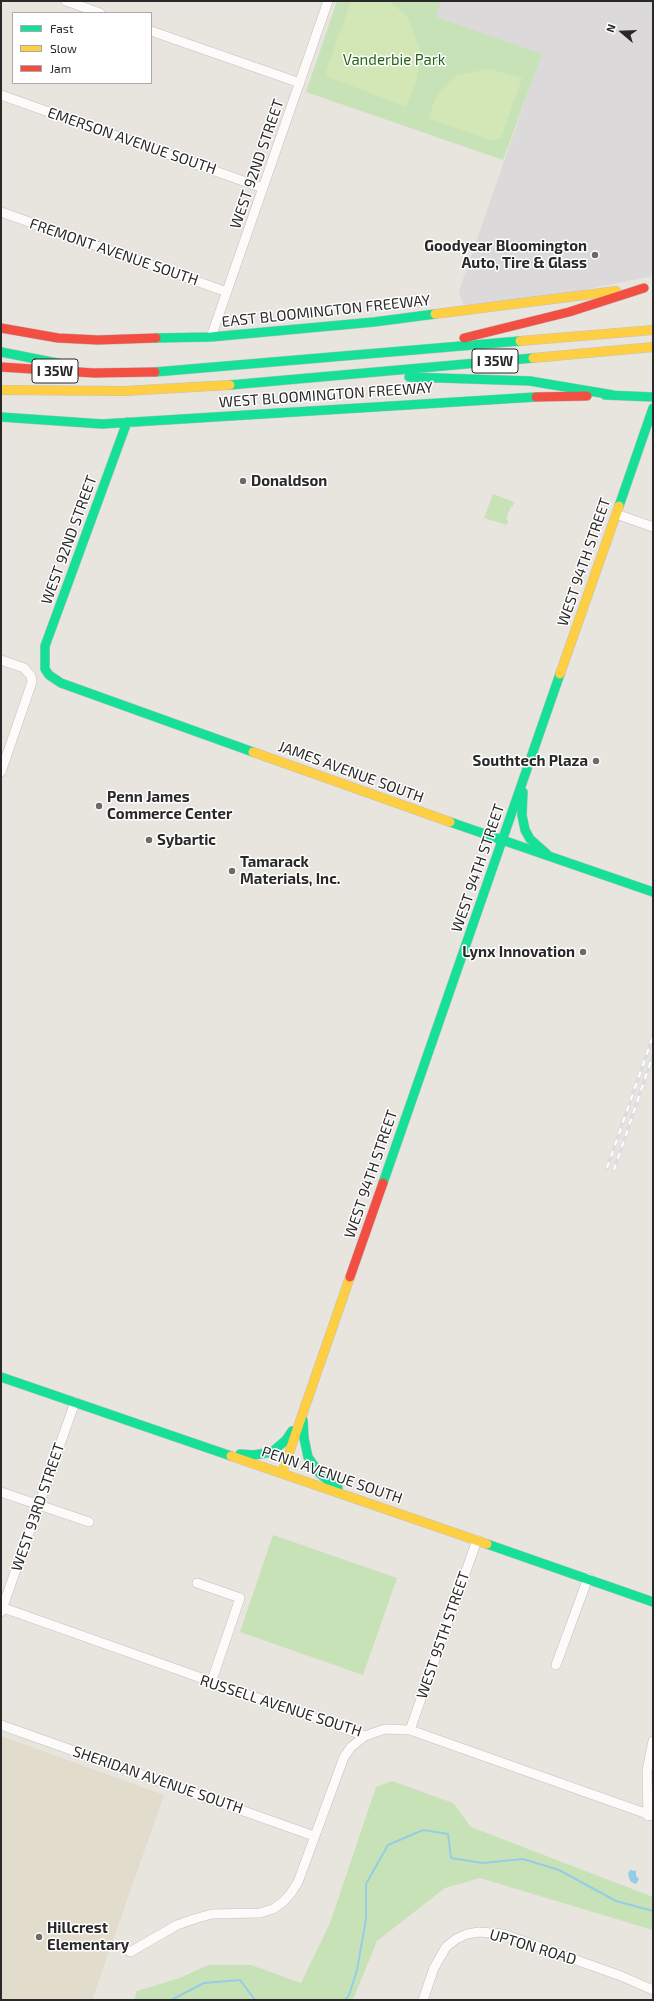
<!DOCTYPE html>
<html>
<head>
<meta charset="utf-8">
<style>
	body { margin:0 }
	#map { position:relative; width:654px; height:2001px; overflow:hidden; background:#e8e4de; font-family:"Exo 2",sans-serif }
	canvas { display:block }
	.frame { position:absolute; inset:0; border:2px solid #292929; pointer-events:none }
	.legend { position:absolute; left:12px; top:12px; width:140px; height:72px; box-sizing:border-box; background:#fff; border:1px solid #a9a9a9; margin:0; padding:5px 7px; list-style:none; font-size:12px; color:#292929 }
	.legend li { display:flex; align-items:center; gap:8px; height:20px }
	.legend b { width:20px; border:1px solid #a9a9a9 }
	.north { position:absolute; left:602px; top:12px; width:40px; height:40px; -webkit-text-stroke:3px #fff; paint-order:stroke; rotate:289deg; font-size:11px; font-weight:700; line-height:16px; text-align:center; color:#292929 }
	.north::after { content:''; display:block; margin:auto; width:14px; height:18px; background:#292929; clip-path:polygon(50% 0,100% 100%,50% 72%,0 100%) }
</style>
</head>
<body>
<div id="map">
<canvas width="654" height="2001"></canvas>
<div class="frame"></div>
<ul class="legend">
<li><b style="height:5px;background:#16e098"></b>Fast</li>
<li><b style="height:5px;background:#ffcf43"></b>Slow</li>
<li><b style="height:5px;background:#f24e42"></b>Jam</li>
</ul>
<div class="north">N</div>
</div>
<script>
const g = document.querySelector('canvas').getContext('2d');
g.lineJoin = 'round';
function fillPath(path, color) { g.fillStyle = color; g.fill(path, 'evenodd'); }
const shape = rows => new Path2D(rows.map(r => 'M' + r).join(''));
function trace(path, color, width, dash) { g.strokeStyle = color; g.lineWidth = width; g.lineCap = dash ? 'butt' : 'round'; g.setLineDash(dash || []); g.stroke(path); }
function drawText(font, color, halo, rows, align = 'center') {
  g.font = font + ' "Exo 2",sans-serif'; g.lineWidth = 3; g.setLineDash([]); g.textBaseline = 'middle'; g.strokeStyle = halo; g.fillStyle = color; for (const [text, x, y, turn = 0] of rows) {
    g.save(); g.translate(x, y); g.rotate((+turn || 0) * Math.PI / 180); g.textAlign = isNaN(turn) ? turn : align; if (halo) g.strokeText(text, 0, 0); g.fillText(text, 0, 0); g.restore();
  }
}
const industrial = shape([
	[441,1,653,1,653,276,553,296,464,307,459,291,541,55,435,17]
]);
const education = shape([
	[1,1736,164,1795,92,2000,1,2000]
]);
const green = shape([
	[337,1,441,1,436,17,542,54,503,160,306,92],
	[493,494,514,502,513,507,511,506,506,519,508,520,507,525,484,518],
	[273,1535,397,1578,363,1675,240,1632],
	[392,1781,453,1803,471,1827,653,1897,653,1930,480,1878,445,1888,377,1941,353,2000,134,2000,137,1991,180,1978,208,1965,251,1965,301,1983,330,1923,376,1787]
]);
const pitch = shape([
	[351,1,389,1,408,17,420,50,417,79,406,107,328,77,326,71],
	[489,69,522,78,501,138,492,141,428,118,437,95,457,75]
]);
const water = shape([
	[630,1870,636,1871,636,1876,639,1879,636,1884,631,1882,629,1878,628,1873]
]);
const stream = shape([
	[171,2000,204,1983,240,1980,255,2000],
	[345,2000,349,1995,357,1970,366,1919,366,1884,388,1845,423,1830,448,1834,451,1858,483,1863,523,1859,559,1870,616,1901,653,1911]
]);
const street = shape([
	[66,1,100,13],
	[151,31,300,83],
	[1,95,263,188],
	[1,212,227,292],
	[211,337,328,1],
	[616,514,653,527],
	[1,660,24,668,31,676,32,682,1,772],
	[1,1492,89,1522],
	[197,1583,240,1598,211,1683],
	[1,1607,365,1736,385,1729,410,1730,653,1816],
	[1,1612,75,1402],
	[556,1665,588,1578],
	[1,1725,314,1836],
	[410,1730,477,1540],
	[648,1816,647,1771,653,1741],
	[130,1952,177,1925,194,1919,212,1914,260,1913,273,1909,283,1902,291,1893,298,1882,344,1757,351,1747,365,1736],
	[423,2000,434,1968,446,1947,456,1939,467,1934,479,1932,503,1934,621,1976,653,1990]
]);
const fast = shape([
	[156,338,211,337,374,322,435,314],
	[1,352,62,364],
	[155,372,520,341],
	[409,377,530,381,613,395],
	[230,385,533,358],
	[605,395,653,397],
	[1,417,102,424,536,397],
	[127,422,45,646,45,669,49,675,61,683,253,752],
	[619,506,653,408],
	[523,792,522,815,525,830,530,839,547,854],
	[450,822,653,892],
	[383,1183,560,674],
	[1,1377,231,1456],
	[303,1420,304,1438,308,1457,320,1474,338,1488],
	[240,1454,254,1455,272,1452,286,1440,292,1431],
	[487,1544,653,1602]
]);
const slow = shape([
	[435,314,616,291],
	[520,341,653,330],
	[533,358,653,347],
	[1,390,124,391,230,385],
	[560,674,619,506],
	[253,752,450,822],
	[231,1456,487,1544],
	[282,1473,350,1277]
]);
const jam = shape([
	[1,328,58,338,98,340,156,338],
	[464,338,569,312,644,288],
	[1,367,94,373,155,372],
	[536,397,587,396],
	[350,1277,383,1183]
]);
const rail = shape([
	[607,1168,653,1036],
	[614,1170,653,1055]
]);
const markers = [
	[595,255,4,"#6c6a68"],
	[243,481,4,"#6c6a68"],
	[596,761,4,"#6c6a68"],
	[99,806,4,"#6c6a68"],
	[149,840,4,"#6c6a68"],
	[232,871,4,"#6c6a68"],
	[583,952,4,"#6c6a68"],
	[39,1937,4,"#6c6a68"]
];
const shields = [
	[495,361,46],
	[55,371,46]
];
const shieldNames = [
	["I 35W",495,361],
	["I 35W",55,371]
];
const parkNames = [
	["Vanderbie Park",394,60]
];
const streetNames = [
	["EMERSON AVENUE SOUTH",132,141,19],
	["WEST 92ND STREET",257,164,-71],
	["FREMONT AVENUE SOUTH",114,252,19],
	["EAST BLOOMINGTON FREEWAY",326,311,-6],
	["WEST BLOOMINGTON FREEWAY",326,395,-4],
	["WEST 92ND STREET",69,540,-70],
	["WEST 94TH STREET",584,562,-71],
	["JAMES AVENUE SOUTH",351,772,20],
	["WEST 94TH STREET",478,868,-71],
	["WEST 94TH STREET",371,1174,-71],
	["PENN AVENUE SOUTH",332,1475,19],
	["WEST 93RD STREET",38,1507,-71],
	["WEST 95TH STREET",443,1635,-71],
	["RUSSELL AVENUE SOUTH",281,1706,18],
	["SHERIDAN AVENUE SOUTH",158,1780,19],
	["UPTON ROAD",533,1947,17]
];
const poiNames = [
	["Goodyear Bloomington",587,246,"right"],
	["Auto, Tire & Glass",587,263,"right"],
	["Donaldson",251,481],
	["Southtech Plaza",588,761,"right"],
	["Penn James",107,797],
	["Commerce Center",107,814],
	["Sybartic",157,840],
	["Tamarack",240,862],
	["Materials, Inc.",240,879],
	["Lynx Innovation",575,952,"right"],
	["Hillcrest",47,1928],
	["Elementary",47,1945]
];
fillPath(industrial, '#dbd9da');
fillPath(education, '#e2dccd');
fillPath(green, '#c8e2b8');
fillPath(pitch, '#d2e6b6');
fillPath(water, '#95cde6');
trace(stream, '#95cde6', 2);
trace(street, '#c2c0c0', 10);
trace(fast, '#c2c0c0', 10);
trace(slow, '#c2c0c0', 10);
trace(jam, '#c2c0c0', 10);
trace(street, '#fcfbfa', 9);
trace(fast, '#16e098', 9);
trace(slow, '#ffcf43', 9);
trace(jam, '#f24e42', 9);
trace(rail, '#dddcde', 3.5);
trace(rail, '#fff', 2, [6]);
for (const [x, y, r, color] of markers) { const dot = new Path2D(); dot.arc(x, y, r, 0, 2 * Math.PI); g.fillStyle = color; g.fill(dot); trace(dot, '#fff', 1.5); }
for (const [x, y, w] of shields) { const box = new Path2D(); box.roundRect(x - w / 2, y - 12, w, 24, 3); g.fillStyle = '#fff'; g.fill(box); trace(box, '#292929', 1); }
drawText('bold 14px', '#292929', null, shieldNames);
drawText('15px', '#27631c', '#fff', parkNames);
drawText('15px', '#292929', '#fff', streetNames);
drawText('bold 15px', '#292929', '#fff', poiNames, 'left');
</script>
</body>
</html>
